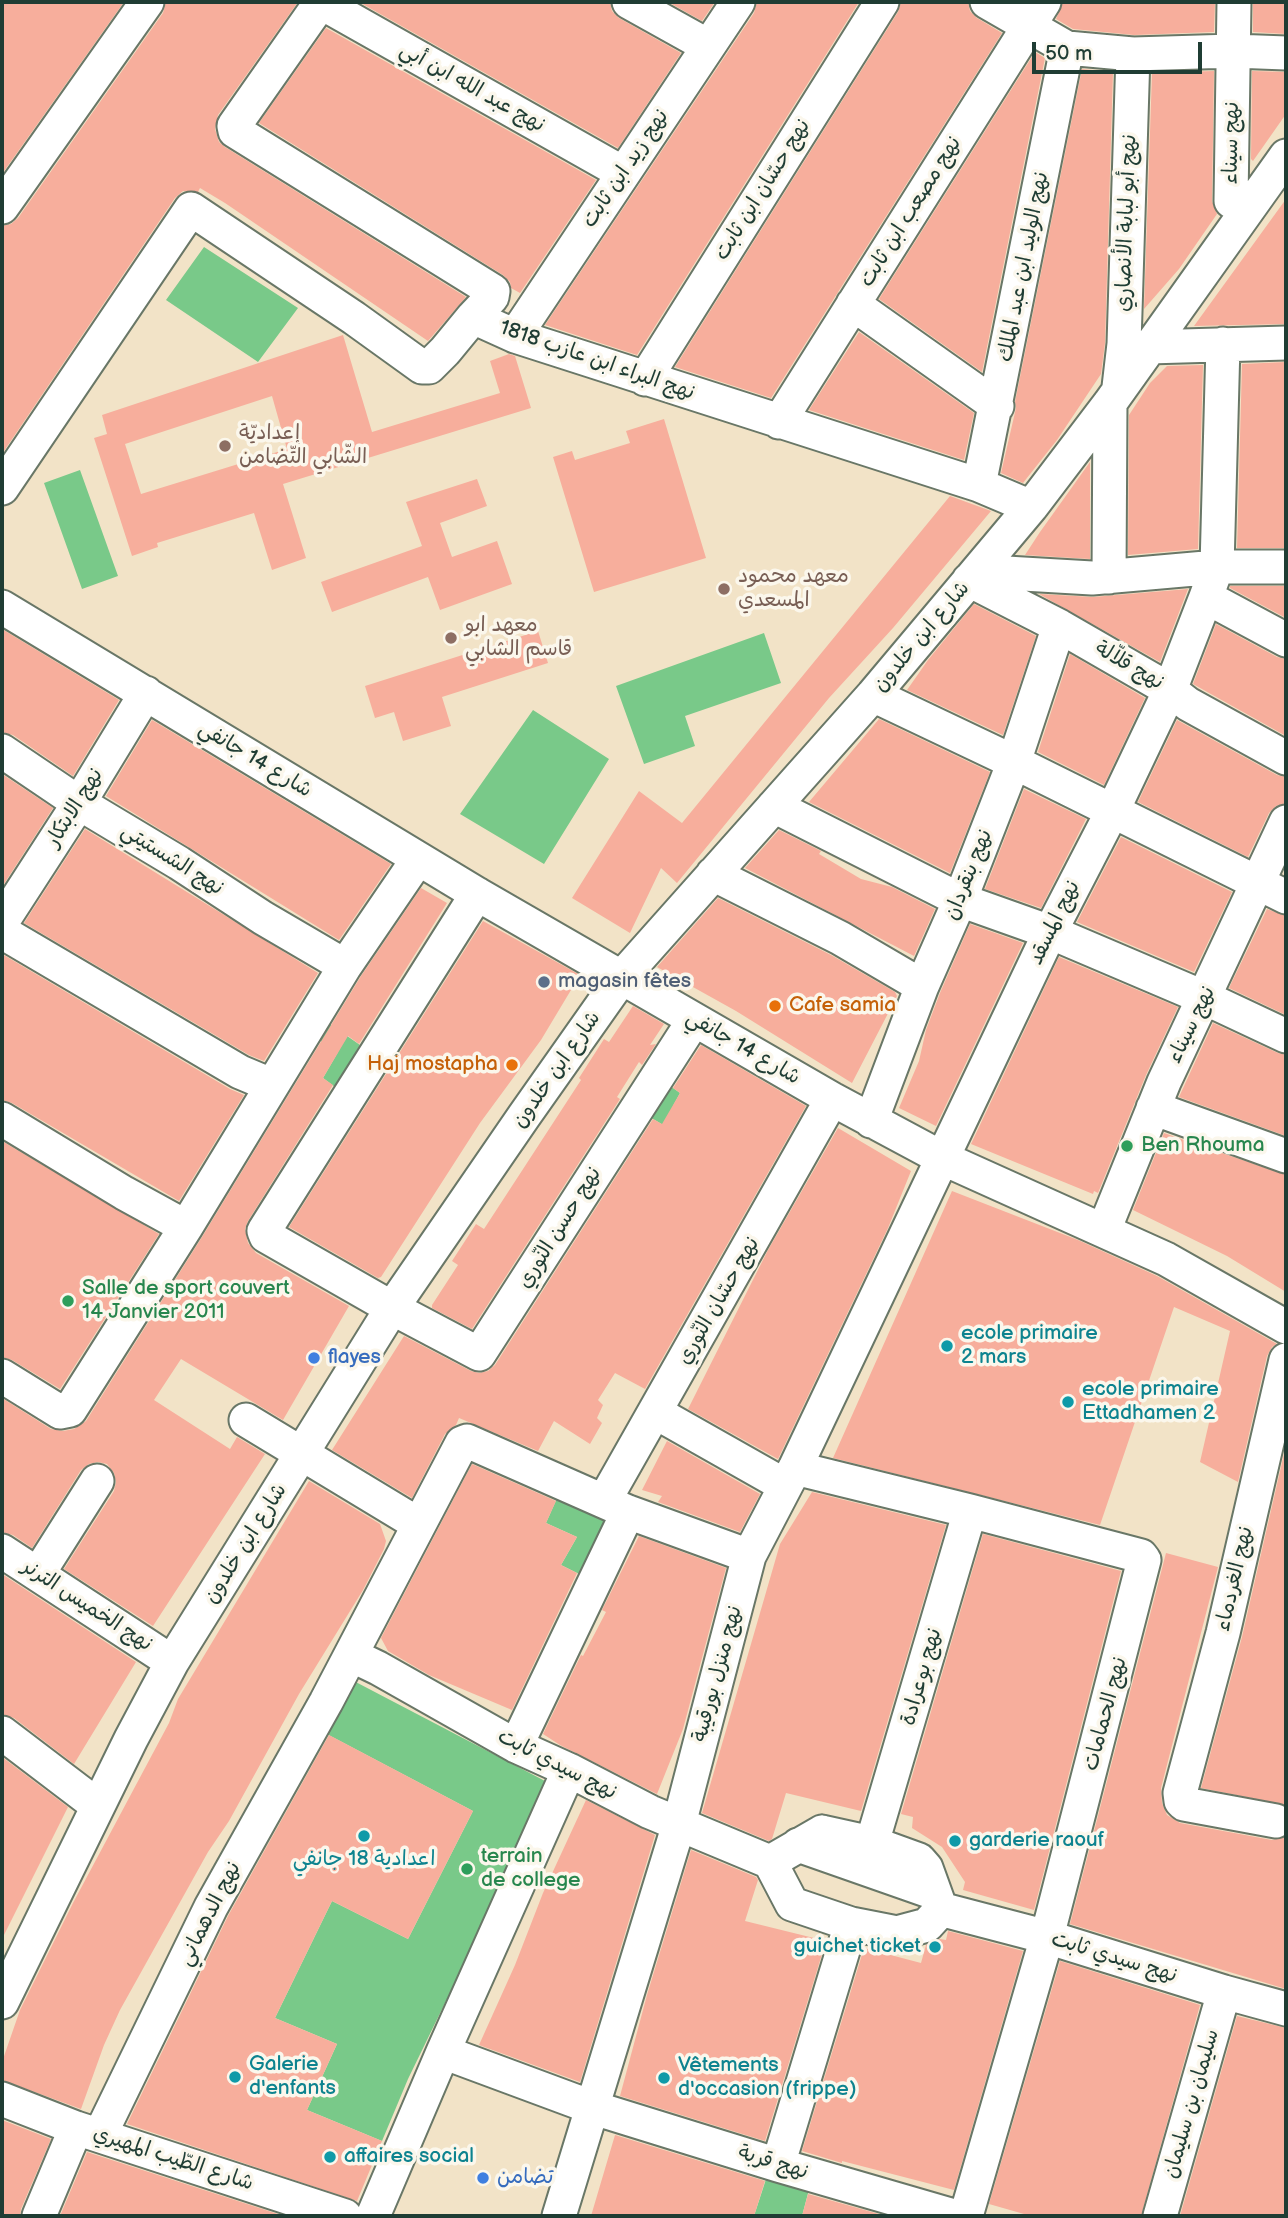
<!DOCTYPE html>
<html>
<head>
<meta charset="utf-8">
<style>
	body { margin:0 }
	#map { position:relative; width:1288px; height:2218px; overflow:hidden; background:#f2e3c7; font-family:"Balsamiq Sans",sans-serif }
	canvas { display:block }
	.frame { position:absolute; inset:0; border:4px solid #1f3d34; pointer-events:none }
	.scale { position:absolute; left:1032px; top:42px; width:170px; height:32px; box-sizing:border-box; border:4px solid #1f3d34; border-top:0; padding-left:9px; font-size:21px; line-height:24px; white-space:nowrap; color:#1f3d34; -webkit-text-stroke:5px #fbf7ec; paint-order:stroke }
</style>
</head>
<body>
<div id="map">
<canvas width="1288" height="2218"></canvas>
<div class="frame"></div>
<div class="scale">50 m</div>
</div>
<script>
const g = document.querySelector('canvas').getContext('2d');
g.lineJoin = 'round';
function fillPath(path, color) { g.fillStyle = color; g.fill(path, 'evenodd'); }
const shape = rows => new Path2D(rows.map(r => 'M' + r).join(''));
function trace(path, color, width, dash) { g.strokeStyle = color; g.lineWidth = width; g.lineCap = dash ? 'butt' : 'round'; g.setLineDash(dash || []); g.stroke(path); }
function drawText(font, color, halo, rows, align = 'center') {
  g.font = font + ' "Balsamiq Sans","Playpen Sans Arabic",sans-serif'; g.lineWidth = 7; g.setLineDash([]); g.textBaseline = 'middle'; g.strokeStyle = halo; g.fillStyle = color; for (const [text, x, y, turn = 0] of rows) {
    g.save(); g.translate(x, y); g.rotate((+turn || 0) * Math.PI / 180); g.textAlign = isNaN(turn) ? turn : align; if (halo) g.strokeText(text, 0, 0); g.fillText(text, 0, 0); g.restore();
  }
}
const green = shape([
	[204,247,298,308,258,362,166,300],
	[80,470,118,576,82,589,44,483],
	[764,633,781,683,685,716,695,746,644,764,616,686],
	[533,710,609,759,544,864,460,814],
	[320,1017,360,1045,335,1087,323,1078,338,1052,309,1034],
	[662,1080,680,1093,673,1106,712,1154,643,1113],
	[558,1496,614,1522,585,1577,561,1565,577,1537,546,1523],
	[350,1679,545,1781,463,1966,408,2079,382,2141,307,2110,337,2044,275,2018,332,1901,408,1939,473,1811,321,1731],
	[769,2170,811,2182,802,2216,754,2216]
]);
const building = shape([
	[2,2,124,2,2,174],
	[166,2,298,2,218,115,215,129,219,142,225,147,466,297,428,341,225,203,200,188,198,192,183,191,175,198,2,454,2,226,11,224,18,218,163,13],
	[359,2,610,2,612,11,619,18,681,53,618,148],
	[668,2,715,2,702,21],
	[757,2,859,2,637,355,545,325,754,13],
	[901,2,968,2,970,11,977,18,1002,33,771,398,675,367,898,12],
	[1063,2,1215,2,1214,32,1134,35,1073,29,1056,19],
	[1253,2,1286,2,1286,34,1253,32],
	[326,28,596,180,520,293,511,288,510,282,503,275,259,123],
	[1035,52,1045,58,982,372,879,299],
	[1082,69,1113,72,1105,343,1101,374,1057,440,1023,483,1001,473,1016,408,1015,402],
	[1214,71,1212,201,1217,214,1179,269,1144,309,1152,73],
	[1252,71,1286,72,1286,114,1253,161,1251,159],
	[1286,199,1286,324,1194,326],
	[859,332,974,413,964,460,809,410],
	[343,335,372,432,500,393,490,361,509,354,515,356,531,408,283,484,306,558,272,570,254,513,157,543,158,547,132,556,94,438,107,434,102,415],
	[272,396,287,449,141,494,125,444],
	[1286,362,1286,548,1237,548,1242,364],
	[1203,365,1198,549,1128,555,1129,415,1150,383,1167,366],
	[664,419,706,558,594,592,553,457,572,451,575,460,630,443,626,431],
	[1090,462,1090,559,1025,555,1040,532],
	[477,479,487,506,440,523,452,557,497,541,512,584,440,610,428,577,332,612,321,582,422,546,406,502],
	[950,496,991,511,893,628,829,698,677,883,661,868,630,933,572,898,639,791,682,823],
	[1230,586,1286,586,1286,618,1230,588],
	[1188,589,1160,662,1039,594,1093,597],
	[974,604,1036,636,1003,735,907,690,928,660],
	[1216,624,1277,657,1286,659,1286,736,1193,684],
	[2,629,119,700,73,776,13,735,2,732],
	[538,631,548,663,442,697,451,726,403,741,394,712,375,718,365,686],
	[1070,654,1145,698,1104,785,1038,752],
	[879,719,990,772,950,873,809,802],
	[152,720,391,864,339,940,106,796],
	[1177,720,1277,775,1286,777,1286,803,1276,806,1269,813,1248,857,1138,802],
	[2,774,53,808,2,887],
	[1024,789,1086,819,1041,908,985,889],
	[85,829,318,973,264,1061,249,1055,24,923],
	[779,830,821,851,819,854,861,879,892,887,935,909,914,956,745,868],
	[1121,837,1232,892,1194,972,1077,922],
	[421,888,447,903,359,1044,348,1036,323,1078,333,1085,248,1221,245,1229,248,1243,256,1253,349,1306,283,1420,181,1359,154,1400,230,1449,237,1437,265,1454,153,1626,64,1569,114,1491,116,1482,114,1473,107,1464,98,1462,89,1464,81,1470,32,1548,13,1535,2,1532,2,1398,51,1429,63,1431,74,1429,86,1421,202,1237,361,976],
	[718,898,831,955,895,992,897,996,852,1083,736,1011,657,967],
	[1267,909,1286,916,1286,1015,1229,988],
	[483,921,580,975,541,1040,480,1123,381,1277,378,1278,289,1227],
	[970,924,1023,943,936,1126,899,1108,919,1061,926,1030,940,993],
	[2,954,230,1089,244,1095,179,1201,12,1103,2,1100],
	[1059,957,1178,1007,1146,1075,1098,1193,1094,1191,1093,1194,971,1144],
	[633,1006,664,1024,650,1045,656,1044,642,1065,639,1062,617,1097,620,1099,472,1329,432,1308,432,1305,458,1265,452,1261,476,1224,484,1229,581,1080,579,1078,604,1039,609,1042],
	[1213,1023,1278,1053,1286,1055,1286,1136,1179,1097],
	[701,1045,806,1106,645,1389,615,1373,598,1400,603,1405,597,1418,602,1423,590,1444,554,1421,538,1451,459,1418,456,1425,445,1434,412,1498,332,1450,404,1336,471,1371,479,1373,488,1371,495,1365,653,1119,662,1124,680,1093,673,1088],
	[838,1128,911,1171,888,1228,778,1459,688,1409,768,1250],
	[1164,1133,1286,1175,1286,1292,1227,1256,1133,1210],
	[2,1141,159,1234,60,1389,12,1360,2,1357],
	[952,1191,1078,1240,1157,1276,1277,1344,1272,1347,1267,1356,1238,1482,1200,1462,1230,1331,1174,1307,1100,1525,833,1458],
	[667,1441,760,1494,740,1532,658,1502,662,1496,642,1490],
	[1286,1445,1286,1805,1201,1788,1242,1637],
	[472,1464,556,1501,546,1523,577,1537,561,1565,577,1573,512,1710,429,1675,388,1651,381,1638],
	[309,1481,380,1524,386,1541,384,1549,363,1590,299,1694,229,1821,208,1852,120,2010,104,2045,81,2109,2,2080,2,2062,20,2010,73,1903,169,1723,178,1699],
	[812,1492,946,1525,861,1811,786,1793,772,1839,769,1841,702,1813,780,1544],
	[983,1534,1121,1571,1034,1910,963,1890,965,1882,942,1847,912,1828,913,1817,901,1814],
	[639,1536,726,1568,683,1729,657,1794,560,1745,543,1734,581,1655,583,1656,606,1612,602,1610],
	[1166,1553,1218,1567,1161,1788,1162,1803,1167,1815,1180,1823,1272,1840,1286,1837,1286,1989,1070,1924],
	[2,1574,136,1662,74,1764,14,1718,2,1714],
	[329,1735,473,1811,408,1939,332,1901,275,2018,337,2044,307,2110,382,2141,357,2201,127,2124,228,1916],
	[2,1757,68,1807,2,1939],
	[586,1800,655,1835,580,2082,479,2045,515,1965,543,1893],
	[691,1850,756,1877,758,1880,745,1921,826,1941,765,2141,620,2096,647,1995],
	[948,1931,1023,1951,954,2190,842,2161,842,2163,802,2151,864,1948,921,1963,926,1945,940,1939,946,1940],
	[1060,1961,1200,2005,1141,2216,1031,2216,989,2204],
	[1237,2016,1286,2028,1286,2216,1180,2216],
	[2,2120,51,2139,21,2209,20,2216,2,2216],
	[615,2135,765,2181,754,2216,591,2216],
	[87,2152,284,2216,60,2216],
	[808,2194,886,2216,802,2216]
]);
const minor = shape([
	[320,2,623,173],
	[321,2,234,126,235,131,493,291,492,297,473,317,515,336,979,485,1031,507],
	[629,2,708,46],
	[987,2,1067,48,1133,54,1233,51,1286,53],
	[1231,201,1234,2],
	[2,207,147,2],
	[853,304,997,406],
	[515,336,738,2],
	[1148,347,1286,343],
	[645,379,882,2],
	[1119,387,1124,344,1133,54],
	[779,422,1044,2],
	[979,485,1067,48],
	[2,488,191,209,354,318,422,367,429,367,445,351,473,317],
	[980,569,989,572,1092,578,1217,567,1286,567],
	[1109,577,1110,403],
	[969,580,1059,626,1170,690,1188,704,1286,758],
	[1206,597,1286,640],
	[2,607,477,894,832,1099,942,1158,1166,1259,1286,1327],
	[873,695,1014,762,1286,897],
	[2,751,79,803,179,863,263,918,345,966],
	[774,806,960,900,1050,932,1205,998,1286,1036],
	[713,874,840,938,922,986],
	[477,894,264,1231,266,1236,392,1308,479,1354,694,1020],
	[2,922,79,803,146,693],
	[2,932,240,1072,271,1085],
	[1153,1108,1286,1156],
	[2,1119,124,1193,186,1227],
	[871,1121,922,986,960,900,1014,762,1059,626],
	[1104,1230,1164,1082,1286,822],
	[2,1376,60,1412,70,1410,186,1227,345,966,418,859],
	[655,1412,784,1485],
	[246,1420,418,1524],
	[795,1468,970,1511,1141,1556,1144,1560,1047,1937,966,2216],
	[604,1501,832,1099],
	[2,1551,172,1662],
	[38,1574,97,1481],
	[351,1655,378,1668,516,1746,569,1770,650,1812,770,1862],
	[2,1733,98,1806],
	[516,1746,628,1512],
	[1276,1821,1184,1804,1181,1801,1180,1793,1223,1633,1286,1360],
	[822,1832,872,1843,919,1860,926,1868,939,1904,940,1909,938,1913,927,1925,897,1933,851,1924,792,1904,770,1862,822,1832],
	[872,1843,970,1511],
	[798,1845,935,1893],
	[940,1909,1047,1937,1224,1992,1286,2009],
	[2,2002,131,1739,172,1662,392,1308,524,1116,622,977,873,695,1031,507,1110,403,1286,156],
	[443,2052,594,2108,778,2165,954,2216],
	[2,2099,76,2128,345,2216],
	[100,2135,211,1907,326,1702,462,1443,467,1441,628,1512,749,1556],
	[778,2165,851,1924],
	[39,2216,76,2128],
	[373,2216,443,2052,569,1770],
	[559,2216,679,1824,749,1556,795,1468,1050,932,1112,812,1170,690,1206,597,1217,567,1223,344],
	[1160,2216,1224,1992]
]);
const markers = [
	[225,446,7,"#8d6e63"],
	[724,589,7,"#8d6e63"],
	[451,638,7,"#8d6e63"],
	[544,982,7,"#5c6f8a"],
	[775,1006,7,"#e8710a"],
	[512,1065,7,"#e8710a"],
	[1127,1146,7,"#2e9e5b"],
	[68,1301,7,"#2e9e5b"],
	[947,1346,7,"#0f9aa8"],
	[314,1358,7,"#3f7fe0"],
	[1068,1402,7,"#0f9aa8"],
	[364,1836,7,"#0f9aa8"],
	[955,1841,7,"#0f9aa8"],
	[467,1869,7,"#2e9e5b"],
	[935,1947,7,"#0f9aa8"],
	[235,2077,7,"#0f9aa8"],
	[664,2078,7,"#0f9aa8"],
	[330,2157,7,"#0f9aa8"],
	[483,2178,7,"#3f7fe0"]
];
const streetNames = [
	["نهج عبد الله ابن أبي",472,88,29],
	["نهج سيناء",1232,143,-89],
	["نهج زيد ابن ثابت",626,169,-56],
	["نهج حسّان ابن ثابت",763,190,-58],
	["نهج مصعب ابن ثابت",911,212,-58],
	["نهج أبو لبابة الأنصاري",1127,223,-88],
	["نهج الوليد ابن عبد الملك",1024,267,-79],
	["نهج البراء ابن عازب 1818",597,361,19],
	["شارع ابن خلدون",922,637,-50],
	["نهج قلاّلة",1129,666,30],
	["شارع 14 جانفي",255,760,31],
	["نهج الابتكار",75,808,-58],
	["نهج الشستيتي",172,860,32],
	["نهج بنقردان",969,875,-68],
	["نهج المسقد",1055,923,-64],
	["نهج سيناء",1192,1025,-64],
	["شارع 14 جانفي",743,1048,30],
	["شارع ابن خلدون",557,1070,-55],
	["نهج حسن النّوري",560,1228,-58],
	["نهج حسّان النّوري",719,1301,-60],
	["شارع ابن خلدون",246,1544,-58],
	["نهج الغردماء",1235,1579,-77],
	["نهج الخميس الترنر",87,1606,33],
	["نهج منزل بورقيبة",718,1674,-75],
	["نهج بوعرادة",922,1677,-74],
	["نهج الحمامات",1106,1714,-75],
	["نهج سيدي ثابت",557,1765,27],
	["نهج الدهماني",210,1914,-63],
	["نهج سيدي ثابت",1114,1958,17],
	["سليمان بن سليمان",1192,2104,-74],
	["شارع الطّيب المهيري",173,2159,18],
	["نهج قربة",773,2163,17]
];
const educationNames = [
	["إعداديّة",239,434],
	["الشّابي التّضامن",239,458],
	["معهد محمود",738,577],
	["المسعدي",738,601],
	["معهد ابو",465,626],
	["قاسم الشابي",465,650]
];
const serviceNames = [
	["magasin fêtes",558,982]
];
const foodNames = [
	["Cafe samia",789,1006],
	["Haj mostapha",498,1065,"right"]
];
const leisureNames = [
	["Ben Rhouma",1141,1146],
	["Salle de sport couvert",82,1289],
	["14 Janvier 2011",82,1313],
	["terrain",481,1857],
	["de college",481,1881]
];
const cultureNames = [
	["ecole primaire",961,1334],
	["2 mars",961,1358],
	["ecole primaire",1082,1390],
	["Ettadhamen 2",1082,1414],
	["garderie raouf",969,1841],
	["اعدادية 18 جانفي",364,1860,"center"],
	["guichet ticket",921,1947,"right"],
	["Galerie",249,2065],
	["d'enfants",249,2089],
	["Vêtements",678,2066],
	["d'occasion (frippe)",678,2090],
	["affaires social",344,2157]
];
const shopNames = [
	["flayes",328,1358],
	["تضامن",497,2178]
];
fillPath(green, '#79c989');
fillPath(building, '#f7ae9c');
trace(minor, '#697767', 37);
trace(minor, '#fff', 33);
for (const [x, y, r, color] of markers) { const dot = new Path2D(); dot.arc(x, y, r, 0, 2 * Math.PI); g.fillStyle = color; g.fill(dot); trace(dot, '#fbf7ec', 2.5); }
drawText('21px', '#1f3d34', '#fbf7ec', streetNames);
drawText('21px', '#785e54', '#fbf7ec', educationNames, 'left');
drawText('21px', '#4e5e75', '#fbf7ec', serviceNames, 'left');
drawText('21px', '#c56008', '#fbf7ec', foodNames, 'left');
drawText('21px', '#27864d', '#fbf7ec', leisureNames, 'left');
drawText('21px', '#0d838f', '#fbf7ec', cultureNames, 'left');
drawText('21px', '#366cbe', '#fbf7ec', shopNames, 'left');
</script>
</body>
</html>
